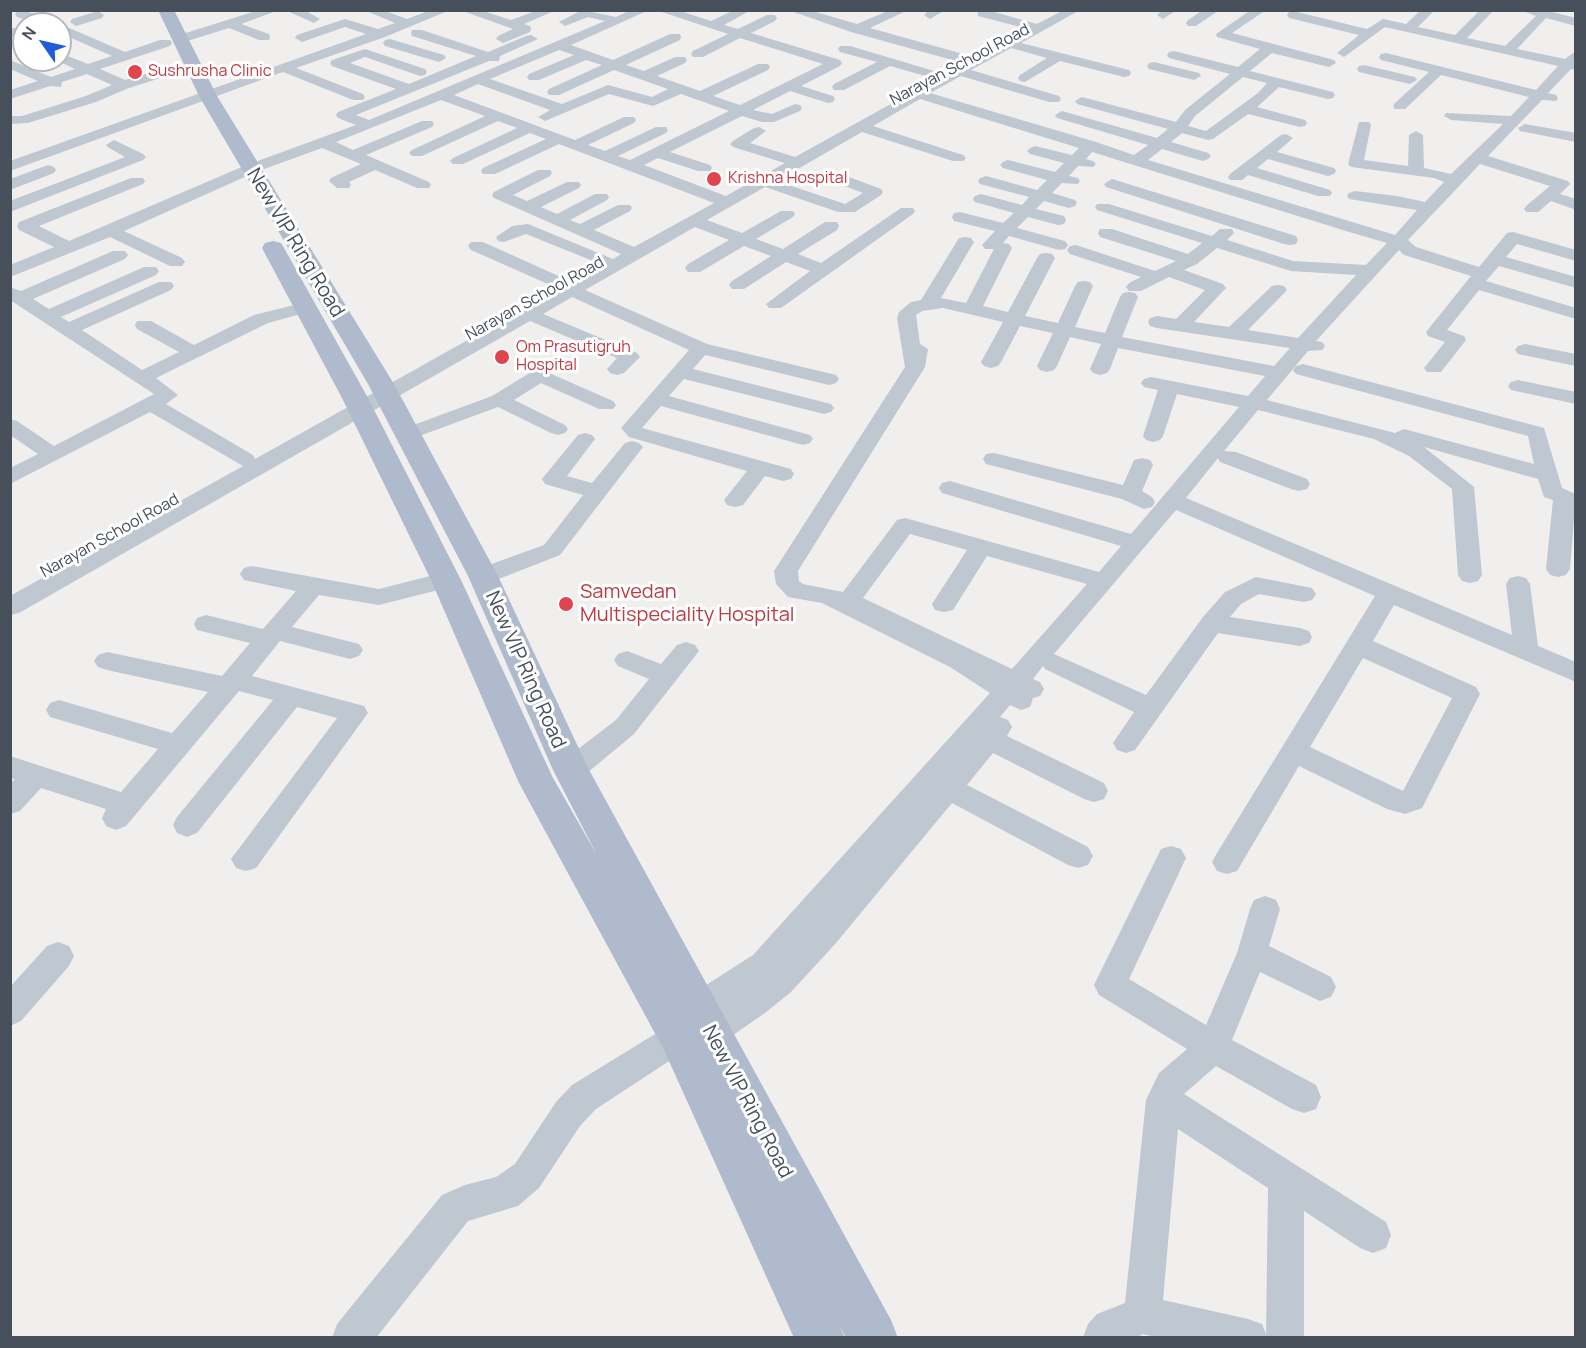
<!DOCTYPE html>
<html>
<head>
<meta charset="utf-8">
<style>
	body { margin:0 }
	#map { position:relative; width:1586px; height:1348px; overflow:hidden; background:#f1efee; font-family:Manrope,sans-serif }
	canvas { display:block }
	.frame { position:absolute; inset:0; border:12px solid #474f5b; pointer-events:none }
	.north { position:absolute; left:12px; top:12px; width:60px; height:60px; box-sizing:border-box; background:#fff; border:2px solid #b5b9bd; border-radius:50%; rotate:304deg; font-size:16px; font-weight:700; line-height:24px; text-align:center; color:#474f5b }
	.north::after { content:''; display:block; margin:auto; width:21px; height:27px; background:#205cd9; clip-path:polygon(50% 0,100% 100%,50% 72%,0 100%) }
</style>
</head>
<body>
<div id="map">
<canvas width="1586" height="1348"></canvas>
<div class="frame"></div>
<div class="north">N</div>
</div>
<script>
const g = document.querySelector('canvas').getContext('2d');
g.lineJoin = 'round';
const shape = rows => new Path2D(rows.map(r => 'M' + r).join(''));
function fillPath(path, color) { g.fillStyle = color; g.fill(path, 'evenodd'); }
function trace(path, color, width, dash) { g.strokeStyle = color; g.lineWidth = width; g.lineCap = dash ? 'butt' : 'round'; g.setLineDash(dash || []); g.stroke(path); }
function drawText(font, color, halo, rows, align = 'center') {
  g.font = font + ' Manrope,sans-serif'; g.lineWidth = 6; g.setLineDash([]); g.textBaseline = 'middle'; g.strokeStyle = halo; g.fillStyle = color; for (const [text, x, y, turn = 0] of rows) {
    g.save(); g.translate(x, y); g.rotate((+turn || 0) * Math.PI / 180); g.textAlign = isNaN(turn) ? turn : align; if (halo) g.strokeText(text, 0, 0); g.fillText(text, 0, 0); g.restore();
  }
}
const minor = shape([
	[22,10,57,21,58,24,39,24,17,17,15,14,17,11,22,10],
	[259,10,279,10,241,24,269,34,270,37,269,40,259,40,229,28,181,43,174,39,176,36,259,10],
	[285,10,304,10,320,19,314,23,285,10],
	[364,10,383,10,407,19,431,10,450,10,385,37,296,68,363,94,365,97,363,100,353,100,283,72,10,171,10,161,366,34,345,27,302,42,295,38,297,35,345,19,378,29,395,23,364,10],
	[460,10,480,10,511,20,538,10,554,11,524,24,530,26,531,29,530,32,503,43,496,39,498,36,513,29,460,10],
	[582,10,616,17,631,10,649,10,571,45,613,60,670,34,680,34,681,37,680,40,626,65,644,71,675,57,685,57,687,60,685,63,657,76,700,91,758,64,768,64,770,67,768,70,713,96,740,105,823,64,740,38,703,57,693,57,691,54,693,51,728,34,656,10,677,10,711,21,734,10,751,10,724,25,738,29,767,15,775,15,777,18,775,21,751,33,840,60,842,63,840,66,801,86,833,96,835,99,833,102,828,103,790,91,753,110,772,114,795,104,800,105,802,108,800,111,774,122,762,122,742,116,670,152,710,165,712,168,710,171,698,171,658,158,644,165,726,196,785,163,733,147,730,144,733,141,754,128,759,127,766,131,750,143,795,157,907,95,905,92,907,89,917,89,936,79,890,66,844,90,834,90,832,87,834,84,877,62,840,52,838,49,840,46,850,46,944,74,963,63,851,32,788,10,809,10,857,24,890,10,908,10,870,28,974,57,1028,29,978,16,977,10,987,10,1037,24,1064,10,1080,10,1021,43,1129,70,1131,73,1129,76,1124,77,1060,61,1025,82,1020,81,1018,78,1020,75,1047,58,1011,48,971,70,1059,96,1061,99,1059,102,1049,102,961,76,930,93,1096,142,1134,155,1148,145,1057,118,1055,115,1062,111,1157,138,1168,129,1077,104,1075,101,1082,97,1176,122,1185,110,1230,74,1169,58,1167,55,1169,52,1174,51,1238,67,1260,49,1217,37,1216,34,1251,10,1266,10,1232,33,1334,60,1336,63,1329,67,1272,53,1250,71,1333,92,1335,95,1333,98,1328,99,1279,87,1257,107,1305,120,1307,123,1305,126,1300,127,1248,114,1213,139,1208,140,1182,133,1171,142,1208,153,1211,156,1208,159,1203,161,1162,149,1148,160,1395,235,1417,210,1349,199,1347,196,1349,193,1355,191,1397,196,1425,202,1444,182,1434,178,1351,167,1348,164,1359,122,1369,122,1371,125,1364,160,1408,166,1409,135,1416,131,1423,135,1424,168,1451,174,1503,124,1451,120,1444,116,1446,113,1511,116,1529,97,1441,75,1405,109,1395,109,1393,106,1395,103,1429,72,1381,60,1379,57,1381,54,1386,53,1536,90,1558,66,1385,27,1344,57,1337,53,1359,35,1289,18,1287,15,1289,12,1293,11,1367,29,1383,19,1406,24,1421,10,1435,10,1418,27,1455,35,1480,10,1494,10,1467,38,1505,46,1536,16,1521,10,1544,10,1576,18,1576,26,1546,18,1517,49,1565,59,1576,51,1576,70,1571,69,1548,93,1556,95,1558,98,1556,101,1542,100,1488,156,1568,181,1570,184,1560,194,1576,199,1576,210,1551,201,1538,212,1526,212,1524,209,1526,206,1550,186,1480,164,1408,240,1416,247,1479,267,1507,233,1513,232,1576,250,1576,261,1517,244,1506,257,1576,277,1576,288,1499,266,1486,281,1576,308,1576,319,1479,290,1447,330,1464,336,1466,340,1441,372,1427,372,1424,368,1445,342,1428,336,1426,332,1471,276,1404,255,1399,250,1316,341,1322,342,1325,346,1322,350,1308,351,1267,400,1395,433,1404,429,1534,464,1528,436,1296,374,1293,370,1296,366,1303,364,1544,428,1562,488,1576,494,1570,569,1566,575,1558,577,1550,575,1546,569,1553,500,1544,497,1538,479,1424,447,1474,487,1482,575,1478,581,1470,583,1462,581,1458,575,1452,489,1409,456,1374,439,1258,410,1224,451,1236,452,1307,479,1310,484,1307,489,1299,491,1291,489,1220,462,1218,458,1186,498,1512,635,1506,584,1510,578,1518,576,1526,578,1530,584,1538,646,1576,662,1576,682,1394,605,1373,641,1476,687,1480,694,1422,808,1405,814,1387,809,1299,766,1237,871,1227,874,1217,871,1212,862,1217,853,1375,596,1176,510,1054,654,1146,695,1203,617,1225,592,1256,577,1312,588,1316,594,1312,600,1304,602,1259,594,1241,604,1230,617,1300,628,1309,631,1312,637,1309,643,1300,646,1218,633,1135,750,1126,753,1117,750,1113,743,1134,712,1045,669,1043,666,1033,679,1040,682,1044,689,1040,696,1033,698,1030,707,1021,710,1010,705,1000,717,1008,720,1012,727,1007,736,1104,783,1108,791,1104,799,1094,802,1084,799,993,753,967,785,1088,847,1093,856,1088,865,1078,868,1068,865,952,803,836,943,791,992,765,1013,710,1051,698,1055,686,1050,596,1109,580,1126,539,1188,518,1206,468,1221,376,1338,332,1338,337,1324,442,1195,465,1185,496,1177,515,1164,556,1102,572,1085,673,1023,670,1016,675,1005,753,955,990,693,950,667,822,603,788,597,776,584,774,571,905,367,897,318,899,312,911,302,921,300,959,238,965,237,971,238,974,242,941,298,966,303,994,249,985,249,982,245,995,231,954,221,952,217,954,213,960,212,1003,223,1014,213,975,202,973,199,975,196,981,194,1022,205,1029,197,980,184,978,181,980,178,986,176,1037,190,1047,180,1003,168,1000,165,1003,162,1008,160,1055,172,1064,163,1030,154,1027,151,1030,148,1035,146,1072,155,1079,148,920,99,873,126,963,155,966,158,963,161,953,161,862,132,777,181,845,204,863,193,837,183,835,180,837,177,849,177,881,189,883,192,881,195,855,212,838,212,765,187,707,220,742,233,781,211,793,211,795,214,793,217,756,239,783,249,825,222,837,222,839,226,837,230,798,254,821,263,901,208,913,208,915,211,913,214,781,308,769,308,766,304,810,271,786,262,744,289,732,289,729,285,732,281,771,256,744,246,700,272,688,272,685,268,688,264,729,240,695,227,585,290,707,344,836,375,839,379,836,383,829,385,705,355,693,369,831,404,834,408,831,412,824,414,684,379,669,396,810,435,813,439,810,443,803,445,661,406,642,428,791,469,794,474,791,479,783,481,765,476,743,505,735,507,727,505,724,500,747,471,629,437,621,428,689,350,572,297,543,314,637,353,640,357,624,373,617,375,610,373,607,369,617,358,530,321,19,613,10,615,10,596,243,466,150,412,10,484,10,468,38,454,10,435,10,419,17,421,54,446,154,394,10,300,10,287,21,291,113,251,125,251,128,255,125,259,33,299,49,309,144,267,156,267,159,271,156,275,61,317,69,322,159,282,171,282,174,286,171,290,82,330,142,370,179,352,137,329,135,325,137,321,151,321,194,345,254,315,306,302,312,303,315,307,312,311,268,323,156,378,178,395,166,404,253,455,255,459,559,289,471,250,468,246,471,242,483,242,572,282,603,265,526,234,504,242,498,241,496,237,512,226,528,224,613,259,621,254,494,198,492,195,494,192,538,170,550,170,552,173,550,176,513,195,527,201,567,182,579,182,581,185,579,188,541,207,557,214,595,194,607,194,609,197,607,200,570,220,580,224,618,205,630,205,632,208,630,211,594,230,634,247,714,203,559,144,495,174,483,174,481,171,483,168,546,139,530,133,463,164,453,164,450,161,453,158,517,128,498,121,422,156,412,156,409,153,412,150,485,116,441,100,336,142,353,150,422,121,432,121,434,124,432,127,366,155,429,182,431,185,429,188,417,188,375,170,349,182,351,185,349,188,337,188,329,181,331,178,361,164,322,148,256,172,124,231,182,258,185,262,182,266,170,266,110,237,10,277,10,265,54,247,19,230,17,226,19,222,131,178,143,178,145,181,143,184,39,226,69,241,244,166,356,125,338,118,336,115,338,112,396,89,332,66,330,63,332,60,365,49,425,69,427,72,425,75,420,76,365,57,350,63,409,84,476,56,412,36,411,33,412,30,422,30,488,52,526,36,531,35,538,39,500,56,499,61,489,61,356,115,369,120,605,21,588,17,565,26,559,22,582,10],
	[559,50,574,55,529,74,527,77,529,80,539,80,586,60,602,65,549,89,547,92,549,95,559,95,614,70,668,89,652,97,608,85,562,104,490,79,559,50],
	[1243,77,1267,83,1258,93,1206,131,1188,126,1195,116,1243,77],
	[478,84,550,110,538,117,545,121,609,94,653,106,681,94,729,111,630,160,618,156,666,133,668,130,666,127,656,127,605,151,588,145,634,123,636,120,634,117,624,117,575,140,454,95,478,84],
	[1092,152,1346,231,1387,243,1366,265,1293,261,1227,240,1234,233,1232,229,1220,229,1212,236,1109,204,1097,204,1095,207,1097,210,1202,243,1188,254,1112,229,1100,229,1098,233,1100,237,1176,261,1155,271,1076,245,1070,246,1067,250,1070,254,1141,277,1129,283,1126,287,1129,291,1141,291,1169,277,1205,290,1176,319,1157,316,1150,318,1148,322,1150,326,1157,328,1290,348,1274,366,1122,337,1138,297,1135,293,1129,292,1123,293,1120,297,1105,333,1075,327,1093,286,1090,282,1084,281,1078,282,1075,286,1058,323,1025,316,1055,258,1052,254,1046,253,1040,254,1037,258,1008,312,983,306,1012,248,1009,244,1003,243,1009,236,1059,250,1065,249,1068,245,1065,241,1017,228,1028,217,1058,225,1064,224,1066,220,1064,216,1036,209,1044,201,1069,208,1075,206,1077,203,1075,200,1052,193,1062,183,1078,184,1080,181,1078,178,1069,176,1078,166,1093,167,1096,164,1093,161,1086,159,1092,152],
	[1217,248,1291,271,1356,275,1298,338,1248,330,1287,290,1284,286,1278,285,1272,286,1229,327,1194,322,1226,288,1223,284,1184,270,1197,264,1217,248],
	[943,308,1003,322,981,362,984,366,991,368,998,366,1001,362,1020,326,1053,333,1037,366,1040,370,1047,372,1054,370,1057,366,1070,337,1101,344,1090,369,1093,373,1100,375,1107,373,1110,369,1118,348,1265,376,1248,396,1151,377,1144,379,1141,383,1144,387,1158,390,1143,436,1146,440,1153,442,1160,440,1163,436,1177,394,1239,407,1131,534,950,481,942,483,939,488,942,493,1121,546,1099,572,905,518,897,520,843,592,803,584,799,581,798,571,925,367,928,349,920,344,916,315,922,311,943,308],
	[910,534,967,550,932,604,935,610,944,612,953,610,987,556,1087,584,1012,669,863,598,910,534],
	[1363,658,1452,698,1403,791,1310,747,1363,658],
	[929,10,945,10,930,19,924,15,929,10],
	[1162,10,1177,10,1163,19,1157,15,1162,10],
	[1203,10,1219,10,1196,26,1188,26,1186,23,1188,20,1203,10],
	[98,11,104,15,102,18,76,26,70,22,72,19,98,11],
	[60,24,125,52,160,40,170,40,172,43,170,46,100,69,125,80,174,65,181,69,179,72,129,88,96,102,28,123,10,124,10,116,22,116,86,96,112,85,87,74,62,82,61,87,50,86,10,99,10,90,38,81,10,69,10,60,51,77,75,69,56,60,60,60,60,53,88,64,112,56,60,33,60,24],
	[24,26,24,34,10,37,10,29,24,26],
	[390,39,444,55,446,58,439,62,385,46,383,43,385,40,390,39],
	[1154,62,1199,73,1201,76,1194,80,1149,69,1147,66,1149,63,1154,62],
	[1364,65,1415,77,1417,80,1410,84,1359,72,1357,69,1359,66,1364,65],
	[1525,124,1576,133,1576,142,1520,131,1518,128,1525,124],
	[1286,134,1293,138,1277,152,1334,168,1336,171,1334,174,1328,176,1268,159,1257,168,1330,190,1332,193,1330,196,1318,196,1248,175,1242,180,1230,180,1228,177,1230,174,1281,135,1286,134],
	[114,140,143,154,146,157,143,160,10,212,10,201,125,157,109,148,106,145,114,140],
	[48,165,54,167,56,170,54,173,10,190,10,179,48,165],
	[1112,179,1296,236,1298,240,1296,244,1290,245,1284,244,1106,187,1104,184,1112,179],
	[1525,344,1576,354,1576,366,1518,354,1515,350,1518,346,1525,344],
	[540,369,613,401,616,405,613,409,599,409,541,383,514,400,565,425,568,429,565,433,558,435,551,433,498,407,414,438,407,440,400,438,397,434,400,430,492,396,533,371,540,369],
	[1518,380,1576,392,1576,404,1511,390,1508,386,1511,382,1518,380],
	[585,433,592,435,595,439,567,476,592,483,625,443,632,441,639,443,643,447,560,555,491,582,483,584,475,582,471,576,475,570,544,545,583,495,545,484,542,479,578,435,585,433],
	[994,453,1123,485,1134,460,1142,458,1150,460,1153,465,1142,491,1152,497,1155,502,1152,507,1144,509,1122,499,986,464,983,459,986,454,994,453],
	[252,566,379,589,446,572,454,574,458,580,454,586,379,605,319,595,292,627,359,644,363,650,359,656,350,659,280,641,252,676,364,706,368,713,256,868,246,871,236,868,231,859,337,718,297,707,197,833,187,837,177,833,173,825,177,817,273,700,239,691,126,826,116,830,106,826,102,818,106,809,41,788,20,811,10,814,10,784,15,779,10,778,10,756,121,792,158,749,50,717,46,710,50,703,59,700,172,733,208,692,107,670,98,667,94,661,98,655,107,652,222,676,250,643,197,630,194,624,197,618,206,615,263,629,296,591,244,580,240,574,244,568,252,566],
	[686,642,695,645,699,651,634,734,581,778,571,781,561,778,557,770,561,762,616,720,649,679,618,666,614,660,618,654,627,651,661,664,677,645,686,642],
	[1171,846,1181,849,1186,858,1129,979,1206,1025,1237,953,1250,909,1254,900,1265,896,1276,900,1280,909,1269,946,1331,977,1336,987,1331,997,1320,1001,1260,972,1232,1040,1316,1085,1321,1097,1316,1109,1304,1113,1292,1109,1216,1066,1184,1094,1386,1222,1391,1235,1386,1248,1373,1253,1360,1248,1304,1211,1304,1338,1159,1338,1143,1334,1135,1338,1083,1338,1088,1324,1097,1314,1125,1303,1146,1100,1159,1073,1187,1049,1099,995,1094,985,1161,849,1171,846],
	[1178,1129,1268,1188,1266,1334,1262,1324,1248,1319,1163,1300,1178,1129],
	[58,942,69,946,74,956,69,966,21,1021,10,1026,10,987,47,946,58,942]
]);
const major = shape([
	[158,10,174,10,217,96,394,384,498,576,588,768,891,1320,898,1338,846,1338,839,1325,845,1338,794,1338,664,1050,519,783,431,580,342,398,262,248,265,243,273,241,281,243,284,248,368,398,461,580,553,778,597,855,553,770,468,576,368,384,199,96,158,10]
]);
const markers = [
	[135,72,8,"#e0444e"],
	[714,179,8,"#e0444e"],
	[502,357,8,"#e0444e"],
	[566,604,8,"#e0444e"]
];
const farStreetnames = [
	["Narayan School Road",960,65,-28],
	["Narayan School Road",535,299,-29],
	["Narayan School Road",110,536,-29]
];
const farHealthnames = [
	["Sushrusha Clinic",148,72],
	["Krishna Hospital",728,179],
	["Om Prasutigruh",516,348],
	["Hospital",516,366]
];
const streetNames = [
	["New VIP Ring Road",295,243,59],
	["New VIP Ring Road",525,670,66],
	["New VIP Ring Road",747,1102,62]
];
const healthNames = [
	["Samvedan",580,592],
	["Multispeciality Hospital",580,615]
];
fillPath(minor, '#bfc7d0');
fillPath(major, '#afbacc');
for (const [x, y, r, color] of markers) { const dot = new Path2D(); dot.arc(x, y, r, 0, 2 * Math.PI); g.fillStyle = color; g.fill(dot); trace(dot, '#fff', 2); }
drawText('16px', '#474f5b', '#fff', farStreetnames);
drawText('16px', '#be3a42', '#fff', farHealthnames, 'left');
drawText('20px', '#474f5b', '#fff', streetNames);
drawText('20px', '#be3a42', '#fff', healthNames, 'left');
</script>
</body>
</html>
